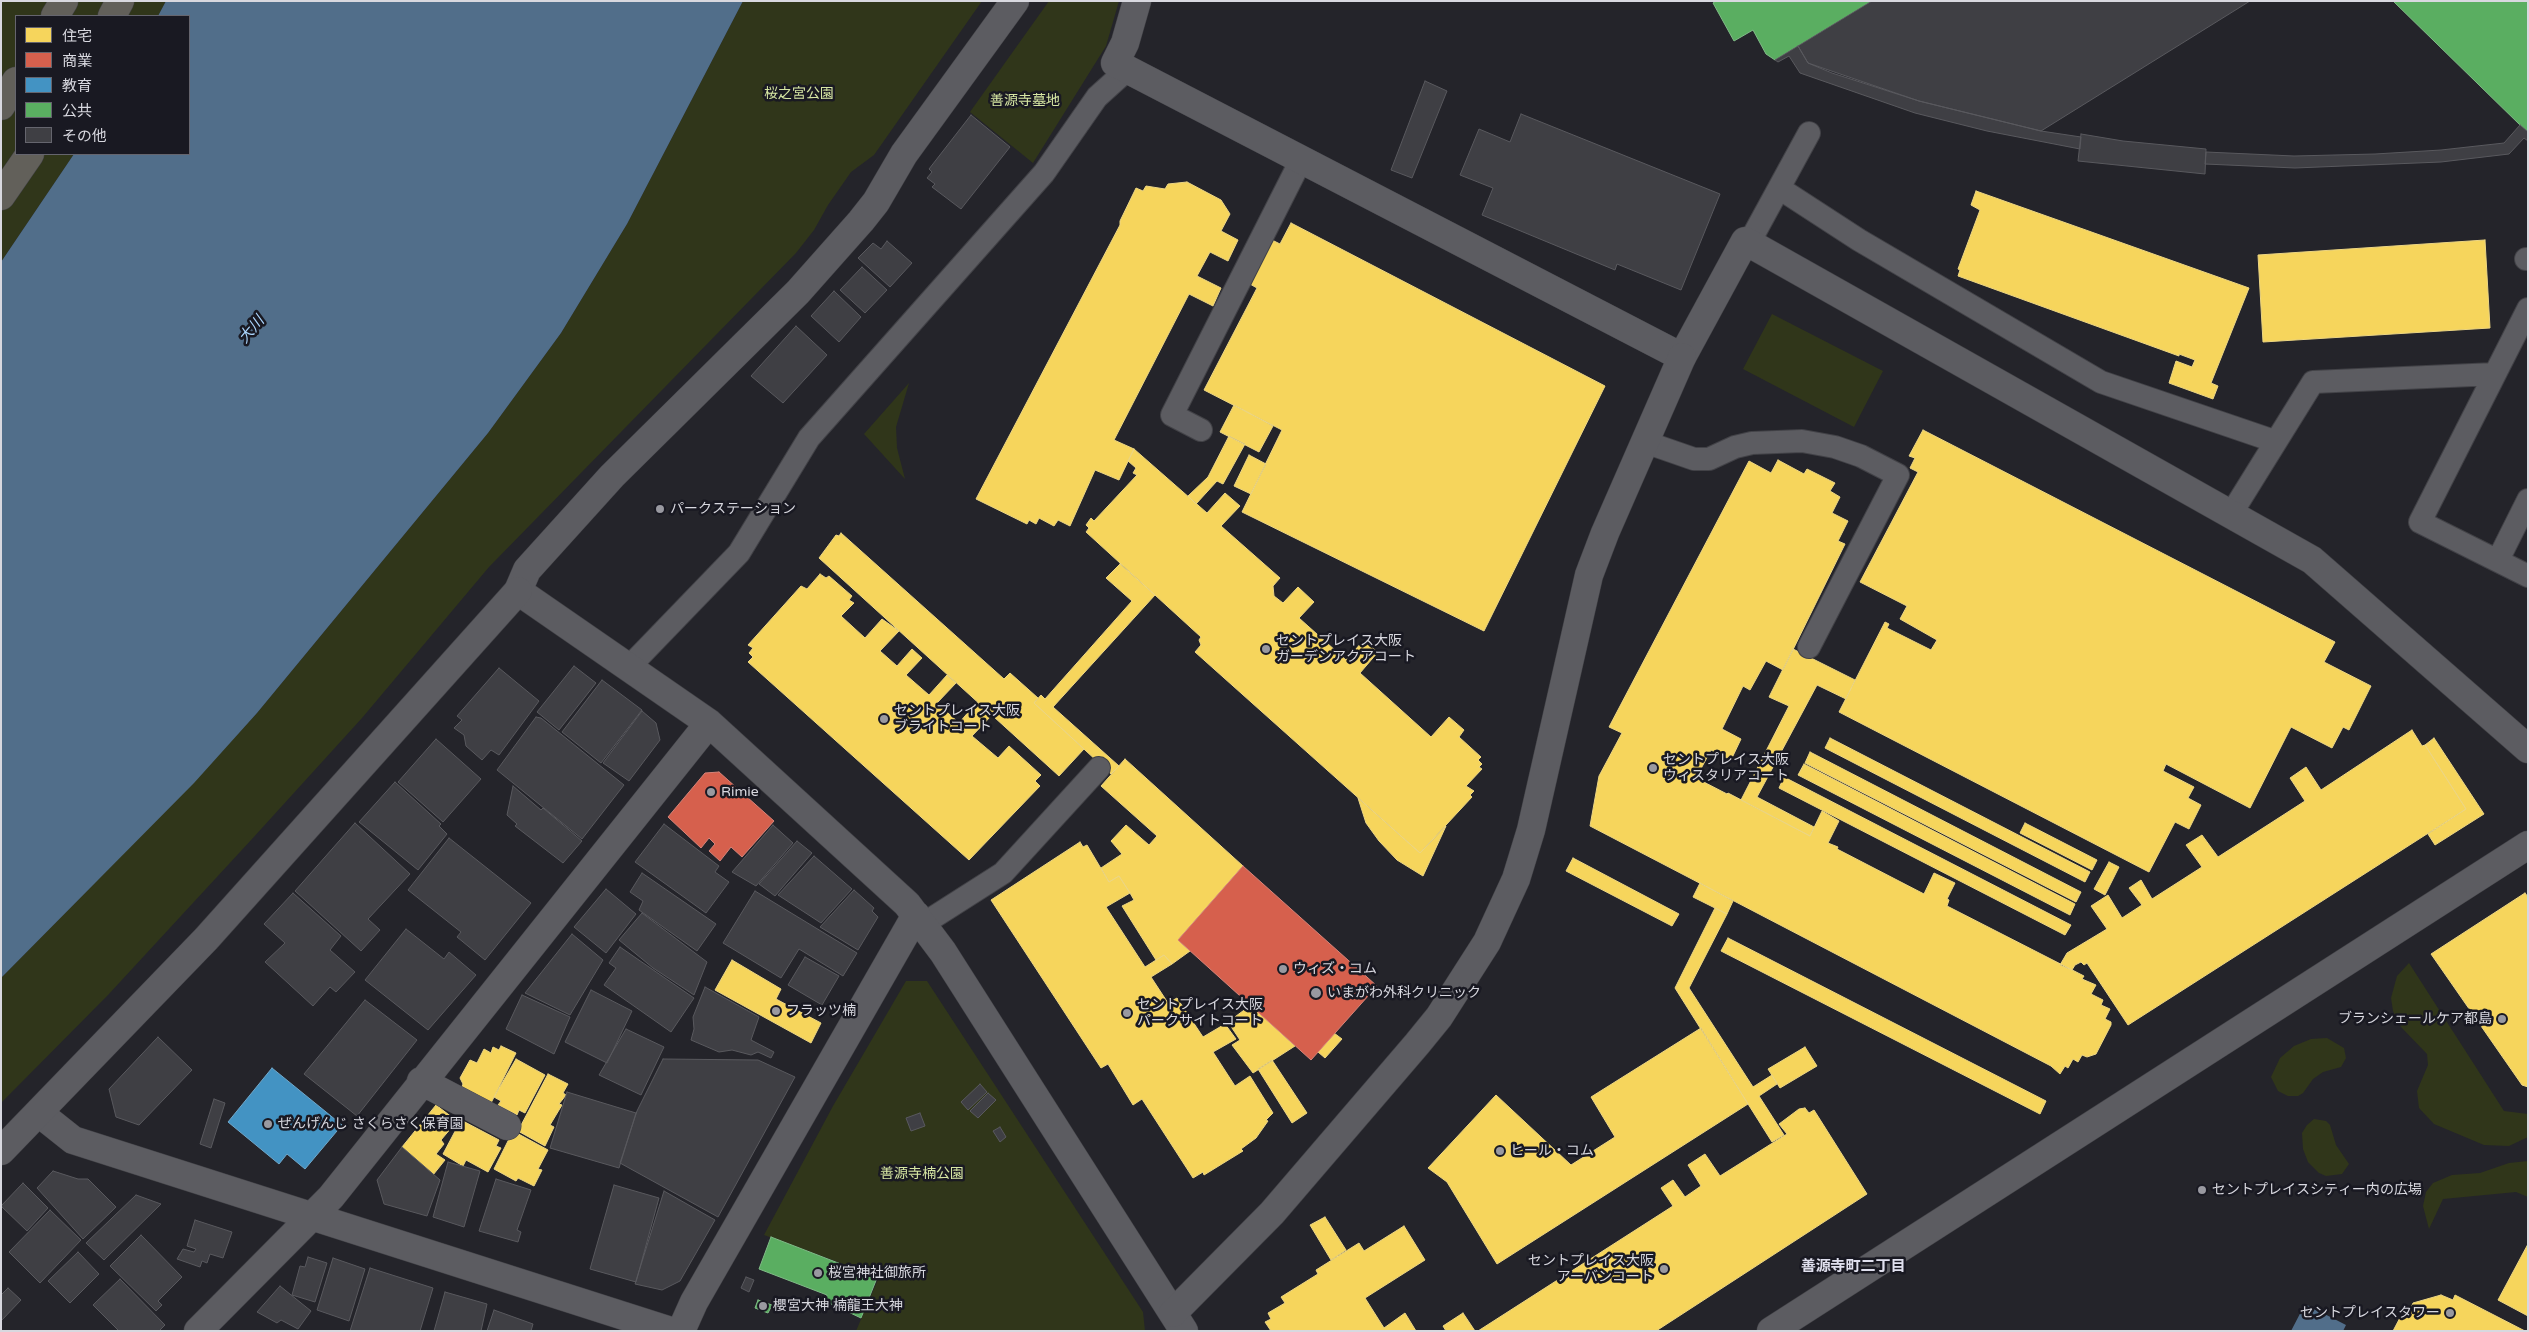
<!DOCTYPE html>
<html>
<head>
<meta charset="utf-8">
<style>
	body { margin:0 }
	#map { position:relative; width:2529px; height:1332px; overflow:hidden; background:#24242a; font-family:"Varela Round","Noto Sans JP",sans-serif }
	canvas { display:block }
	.frame { position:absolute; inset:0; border:2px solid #d8d8df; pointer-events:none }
	.legend { position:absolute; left:15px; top:15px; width:175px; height:140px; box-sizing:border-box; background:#191922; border:1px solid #65656e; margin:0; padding:6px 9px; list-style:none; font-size:15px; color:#d8d8df }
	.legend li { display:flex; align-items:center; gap:10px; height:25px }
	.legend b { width:25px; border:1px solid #65656e }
</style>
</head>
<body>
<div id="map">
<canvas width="2529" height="1332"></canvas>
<div class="frame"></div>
<ul class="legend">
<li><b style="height:14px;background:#f6d55c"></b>住宅</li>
<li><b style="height:14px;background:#d6604d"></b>商業</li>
<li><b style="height:14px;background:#4393c3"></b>教育</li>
<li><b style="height:14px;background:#5aae61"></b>公共</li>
<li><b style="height:14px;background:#3f3f44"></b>その他</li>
</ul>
</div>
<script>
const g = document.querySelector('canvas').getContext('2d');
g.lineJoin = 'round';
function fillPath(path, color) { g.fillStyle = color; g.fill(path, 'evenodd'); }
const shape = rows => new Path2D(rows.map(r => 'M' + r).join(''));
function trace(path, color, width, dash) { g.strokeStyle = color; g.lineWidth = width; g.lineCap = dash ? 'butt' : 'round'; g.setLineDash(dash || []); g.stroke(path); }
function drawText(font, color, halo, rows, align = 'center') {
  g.font = font + ' "Varela Round","Noto Sans JP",sans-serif'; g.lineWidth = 5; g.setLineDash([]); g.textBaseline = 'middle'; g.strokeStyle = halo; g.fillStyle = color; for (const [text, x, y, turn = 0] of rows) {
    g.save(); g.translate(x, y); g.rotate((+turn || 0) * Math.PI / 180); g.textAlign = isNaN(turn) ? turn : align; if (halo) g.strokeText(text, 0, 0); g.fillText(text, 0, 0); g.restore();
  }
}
const green = shape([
	[1,1,166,1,158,16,16,16,16,154,74,154,1,262],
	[743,1,982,1,874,155,851,172,828,205,814,230,796,253,489,567,362,718,252,839,108,995,1,1103,1,978,193,783,257,713,488,433,561,333,627,224],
	[1049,1,1119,1,1106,46,1033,163,970,112],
	[1772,314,1883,371,1854,427,1743,369],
	[909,383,896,427,897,448,905,479,864,434],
	[2409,963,2504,1111,2528,1114,2528,1137,2509,1146,2484,1145,2434,1124,2419,1108,2417,1091,2428,1065,2427,1054,2401,1027,2393,1011,2391,998,2397,976],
	[906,981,927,981,1143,1312,1145,1331,856,1331,879,1277,764,1235,833,1106],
	[2327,1038,2344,1048,2346,1058,2341,1067,2323,1072,2313,1079,2303,1093,2298,1096,2288,1096,2278,1091,2271,1077,2280,1058,2294,1046,2311,1039],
	[2314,1119,2326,1121,2330,1125,2336,1145,2349,1164,2342,1174,2326,1176,2319,1173,2308,1162,2303,1149,2302,1133,2307,1125],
	[2528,1161,2528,1197,2516,1192,2443,1199,2429,1229,2423,1206,2426,1192,2433,1183,2452,1175,2480,1173,2509,1163]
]);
const water = shape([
	[166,1,743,1,627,224,561,333,488,433,257,713,194,783,1,978,1,262,74,154,189,154,189,16,158,16],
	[2305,1304,2346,1325,2343,1331,2291,1331]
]);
const homes = shape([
	[1187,182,1221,200,1230,214,1221,231,1238,240,1228,261,1210,252,1197,276,1221,288,1213,306,1189,294,1114,440,1134,449,1119,480,1095,470,1070,526,1058,520,1054,526,1039,518,1036,524,1029,520,1027,524,976,499,1120,225,1120,221,1136,188,1143,191,1146,186,1165,189,1168,184,1187,182],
	[1976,191,2249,288,2211,383,2218,386,2213,399,2169,383,2176,361,2192,367,2195,360,2179,354,2179,356,1958,276,1960,270,1958,269,1980,210,1971,205,1976,191],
	[1291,223,1605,386,1484,631,1242,512,1282,430,1204,390,1257,288,1250,284,1272,240,1280,244,1291,223],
	[2485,240,2490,328,2263,342,2258,255,2485,240],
	[1234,405,1273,426,1259,452,1220,432,1234,405],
	[1923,430,2335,642,2324,662,2371,686,2349,730,2343,727,2332,748,2291,727,2250,808,2166,764,2163,771,2194,787,2188,798,2201,805,2189,829,2175,822,2149,872,1839,712,1885,622,1889,624,1887,628,1931,650,1937,640,1900,619,1907,606,1860,582,1918,472,1910,468,1915,458,1909,456,1923,430],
	[1229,436,1245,444,1223,484,1217,481,1196,504,1188,496,1208,477,1229,436],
	[1134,449,1207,513,1225,493,1240,506,1221,526,1280,578,1273,586,1274,596,1283,603,1298,587,1314,602,1299,618,1346,660,1363,641,1378,652,1360,673,1431,737,1449,717,1464,730,1459,737,1481,757,1478,760,1482,764,1479,767,1482,769,1466,786,1474,791,1470,795,1472,797,1420,853,1195,652,1201,645,1199,640,1201,637,1086,532,1089,528,1086,525,1091,518,1094,521,1137,475,1133,473,1136,468,1128,461,1134,449],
	[1249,455,1266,464,1251,494,1234,486,1249,455],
	[1778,460,1804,474,1807,469,1835,483,1830,491,1840,497,1832,513,1848,521,1838,541,1845,544,1783,670,1766,661,1750,690,1743,686,1722,729,1741,739,1731,760,1711,750,1696,778,1727,794,1728,793,1810,836,1822,811,1839,821,1828,843,1838,847,1837,849,1924,894,1934,873,1955,883,1947,899,1949,900,1947,906,2084,976,2082,979,2096,985,2091,994,2103,1000,2101,1005,2110,1009,2105,1019,2111,1022,2111,1025,2096,1054,2087,1057,2082,1055,2078,1062,2073,1059,2068,1068,2065,1066,2060,1074,2051,1066,1590,826,1599,776,1622,733,1609,727,1749,461,1771,473,1778,460],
	[841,533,1004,679,1010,673,1038,698,1034,703,1084,749,1059,776,819,558,836,535,839,536,841,533],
	[1120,564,1155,595,1053,707,1119,766,1111,774,1034,703,1041,695,1045,699,1132,601,1106,578,1120,564],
	[820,574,826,578,829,576,852,596,849,600,854,603,841,616,865,638,882,619,899,631,880,651,897,666,912,649,922,658,906,675,929,695,947,675,956,683,937,703,959,723,977,702,992,715,972,736,998,758,1009,746,1041,775,1035,781,1040,786,969,860,748,662,753,657,749,653,753,648,748,645,801,586,807,589,820,574],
	[1793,649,1855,680,1846,699,1817,685,1757,797,1814,827,1810,836,1741,800,1789,706,1769,697,1793,649],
	[2412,730,2422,746,2425,745,2466,809,2128,1025,2087,963,2084,965,2081,962,2075,965,2072,970,2060,965,2067,953,2107,929,2091,906,2108,895,2122,918,2142,905,2129,888,2141,880,2152,899,2202,867,2186,845,2202,835,2218,857,2305,801,2290,778,2306,767,2321,790,2412,730],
	[1830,738,2090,872,2085,882,1825,748,1830,738],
	[2434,738,2484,814,2435,845,2428,834,2466,809,2425,745,2434,738],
	[1810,752,2081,892,2076,902,1805,763,1810,752],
	[1125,759,1243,866,1178,940,1190,951,1172,964,1164,955,1156,960,1122,906,1134,900,1130,893,1119,876,1109,882,1101,868,1122,854,1111,841,1126,825,1149,845,1157,836,1101,786,1125,759],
	[1804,764,2075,904,2070,915,1798,775,1804,764],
	[1784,777,2071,925,2065,935,1779,788,1784,777],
	[1358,798,1420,853,1446,826,1423,876,1397,860,1379,841,1366,823,1358,798],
	[2025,823,2097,860,2092,870,2020,833,2025,823],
	[1080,842,1083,847,1087,845,1109,882,1119,876,1130,893,1106,907,1145,967,1164,955,1172,964,1151,977,1168,1003,1177,998,1203,1037,1225,1024,1236,1039,1213,1052,1235,1086,1250,1076,1273,1113,1266,1120,1268,1121,1256,1138,1241,1149,1243,1151,1204,1175,1203,1172,1193,1178,1142,1099,1133,1105,1108,1064,1101,1068,991,900,1080,842],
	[1573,858,1679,914,1672,926,1566,871,1573,858],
	[2109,862,2119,867,2105,895,2094,889,2109,862],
	[1700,883,1733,901,1727,914,1693,897,1700,883],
	[2525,893,2528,897,2528,1087,2522,1085,2431,954,2525,893],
	[1715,908,1727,914,1689,988,1753,1087,1772,1075,1777,1084,1759,1096,1784,1135,1772,1142,1675,988,1715,908],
	[1728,938,2046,1101,2040,1114,1721,951,1728,938],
	[732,960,781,989,776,999,821,1023,811,1043,715,990,732,960],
	[1251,1005,1295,1046,1253,1073,1232,1045,1240,1040,1228,1022,1251,1005],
	[1701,1028,1748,1104,1497,1264,1447,1182,1428,1168,1496,1095,1571,1165,1615,1137,1591,1097,1701,1028],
	[1334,1033,1342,1039,1325,1058,1318,1052,1334,1033],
	[501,1046,516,1053,491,1103,461,1089,463,1084,460,1078,470,1060,477,1063,484,1049,491,1053,493,1047,499,1050,501,1046],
	[1805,1047,1817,1066,1780,1088,1768,1069,1805,1047],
	[516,1059,545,1075,525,1113,519,1110,517,1115,498,1105,501,1101,494,1097,516,1059],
	[1272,1060,1307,1113,1292,1123,1258,1069,1272,1060],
	[548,1074,568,1084,563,1093,566,1095,559,1104,562,1105,550,1125,554,1127,545,1146,518,1131,548,1074],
	[436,1105,457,1121,441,1140,444,1144,436,1154,445,1160,433,1175,402,1147,436,1105],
	[1805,1108,1809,1113,1814,1110,1867,1194,1656,1331,1478,1331,1673,1206,1661,1188,1673,1180,1685,1197,1701,1186,1688,1165,1705,1154,1720,1176,1787,1134,1779,1124,1799,1109,1805,1108],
	[461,1120,499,1140,496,1146,501,1148,488,1172,466,1160,463,1166,443,1154,461,1120],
	[513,1131,548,1150,538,1169,542,1170,534,1186,518,1178,516,1181,494,1169,513,1131],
	[1325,1217,1346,1250,1331,1260,1310,1225,1325,1217],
	[1404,1226,1425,1260,1365,1298,1384,1328,1405,1313,1416,1331,1271,1331,1265,1322,1271,1319,1268,1313,1285,1303,1281,1297,1318,1274,1316,1270,1359,1243,1364,1251,1404,1226],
	[2528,1244,2528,1316,2498,1300,2528,1244],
	[2441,1295,2453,1300,2455,1295,2525,1331,2393,1331,2403,1312,2408,1315,2413,1303,2441,1295],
	[1463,1313,1475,1331,1446,1331,1443,1326,1463,1313]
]);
const shops = shape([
	[719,772,774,821,742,857,731,847,720,861,709,851,715,844,709,838,701,848,668,817,705,773,719,772],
	[1243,866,1377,986,1311,1060,1178,940,1243,866]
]);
const schools = shape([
	[272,1068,342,1125,305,1169,287,1154,279,1164,228,1122,272,1068]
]);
const public = shape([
	[1716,1,1872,1,1775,60,1766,54,1753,30,1734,41,1713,3,1716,1],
	[2393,1,2528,1,2528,132,2520,125,2393,1],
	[771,1237,877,1278,861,1318,825,1301,827,1295,759,1269,771,1237],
	[758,1300,772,1305,768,1313,755,1308,758,1300]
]);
const building = shape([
	[1872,1,2250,1,2041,131,1919,101,1808,63,1798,46,1872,1],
	[1798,46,1808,63,1832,73,1919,101,2041,131,2081,137,2080,149,1987,131,1915,113,1800,73,1789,56,1778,62,1775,60,1798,46],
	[1425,81,1447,91,1412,178,1391,170,1425,81],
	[1521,114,1720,194,1681,290,1617,264,1615,270,1482,215,1493,188,1460,175,1479,129,1510,142,1521,114],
	[971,115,1010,147,961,209,932,187,935,184,927,178,932,172,929,169,971,115],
	[2520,125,2528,132,2528,141,2524,138,2509,154,2441,162,2295,168,2205,164,2206,152,2294,156,2375,154,2441,150,2504,143,2520,125],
	[2081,134,2123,141,2206,149,2205,174,2078,161,2081,134],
	[887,241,912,263,890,287,858,258,873,243,881,249,887,241],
	[862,267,887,290,865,313,840,290,862,267],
	[834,291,861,317,839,342,811,316,834,291],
	[796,326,827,355,783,403,751,376,796,326],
	[574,666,596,683,559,730,537,712,574,666],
	[499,668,539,701,499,755,491,750,482,760,466,746,464,735,454,728,462,720,457,716,499,668],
	[602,680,642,710,601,763,562,732,602,680],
	[642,711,656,723,660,740,629,781,603,763,642,711],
	[536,717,541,718,624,785,582,839,497,770,536,717],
	[436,739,481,779,443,822,398,782,436,739],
	[395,782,441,824,439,826,447,834,418,870,359,822,395,782],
	[513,786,541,810,543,808,582,841,563,863,515,826,517,824,507,815,513,786],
	[355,823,410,874,368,919,380,930,361,951,295,891,355,823],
	[664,824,719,866,715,872,729,882,706,913,635,862,664,824],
	[773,825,793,843,756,886,732,872,773,825],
	[449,838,531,903,485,960,457,937,461,932,408,890,449,838],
	[797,841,812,853,775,896,759,884,797,841],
	[814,856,852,889,821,923,778,895,814,856],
	[642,873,716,924,697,951,639,910,643,901,630,892,642,873],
	[606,889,636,914,606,953,574,927,606,889],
	[854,890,874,908,872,911,878,917,858,950,820,927,854,890],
	[755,891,857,953,843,976,799,949,781,978,723,943,755,891],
	[293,893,341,936,330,950,355,972,336,992,330,987,313,1006,265,962,285,943,264,924,293,893],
	[642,913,707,962,694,995,653,968,619,940,642,913],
	[406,929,444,959,449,952,476,975,428,1030,365,980,406,929],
	[572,934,603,960,570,1015,525,993,572,934],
	[620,947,694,998,671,1032,604,985,616,968,609,963,620,947],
	[805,957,839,976,822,1005,788,985,805,957],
	[705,987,759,1017,751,1040,774,1052,771,1058,758,1052,751,1055,732,1050,719,1052,691,1040,694,1029,693,1017,705,987],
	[591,990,632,1011,607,1063,565,1042,591,990],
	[522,995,570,1017,554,1054,506,1029,522,995],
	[365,1000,417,1040,357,1116,304,1074,365,1000],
	[626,1029,664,1047,641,1095,599,1075,626,1029],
	[158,1037,192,1070,139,1125,116,1117,109,1089,158,1037],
	[663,1059,758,1060,795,1077,718,1217,620,1163,637,1111,663,1059],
	[980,1084,987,1092,968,1110,961,1102,980,1084],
	[567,1092,636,1113,619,1168,550,1148,567,1092],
	[988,1093,996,1100,978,1118,970,1111,988,1093],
	[214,1099,225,1103,211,1148,200,1144,214,1099],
	[920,1113,925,1126,911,1131,906,1118,920,1113],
	[1000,1127,1006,1137,1000,1142,993,1131,1000,1127],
	[402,1147,440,1180,427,1216,384,1204,377,1180,402,1147],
	[448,1162,480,1171,464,1227,433,1217,448,1162],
	[53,1171,78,1179,88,1179,116,1207,83,1239,37,1188,53,1171],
	[496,1179,531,1190,517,1230,521,1232,518,1242,479,1231,496,1179],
	[23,1183,48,1208,27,1231,1,1206,23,1183],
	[614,1185,659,1198,636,1282,590,1269,614,1185],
	[664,1191,715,1220,680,1281,662,1290,635,1284,664,1191],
	[136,1195,161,1204,104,1260,86,1243,136,1195],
	[50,1210,81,1240,40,1283,9,1252,50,1210],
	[195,1220,232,1232,223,1258,210,1254,207,1263,202,1261,200,1267,177,1259,183,1249,194,1252,196,1249,187,1246,195,1220],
	[141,1235,182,1277,158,1301,162,1305,156,1311,110,1266,141,1235],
	[78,1252,99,1274,70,1303,48,1281,78,1252],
	[308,1257,327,1263,315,1302,292,1295,300,1266,305,1267,308,1257],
	[333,1258,365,1269,349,1321,317,1310,333,1258],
	[370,1268,433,1288,420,1331,350,1331,370,1268],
	[746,1277,754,1280,749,1292,741,1288,746,1277],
	[120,1279,165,1325,159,1331,119,1331,93,1305,120,1279],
	[280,1286,311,1311,298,1329,281,1320,277,1323,257,1312,280,1286],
	[8,1288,21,1300,1,1321,1,1295,8,1288],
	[445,1292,487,1304,481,1331,434,1331,445,1292],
	[494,1310,533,1324,531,1331,487,1331,494,1310]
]);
const lane = shape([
	[1779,188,1859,240,2101,382,2274,441],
	[1749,243,1809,133],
	[2526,259,2528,259],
	[2528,309,2420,522,2528,576],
	[1201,430,1172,415,1301,160],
	[1645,442,1694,459,1709,459,1735,447,1752,443,1802,441,1835,447,1861,456,1898,475,1809,647],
	[2231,514,2313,382,2495,374],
	[2498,560,2528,500],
	[629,667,739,553,809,438,1044,173,1097,97,1128,69],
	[923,924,1003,873,1099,768]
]);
const street = shape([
	[1015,1,904,154,876,202,861,221,798,292,612,476,527,570,518,591,709,723,907,904,943,952,1184,1331],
	[1137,1,1125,43,1115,63,1682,357,1745,241,1749,243,2312,560,2528,749],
	[421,1081,507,1126],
	[39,1113,73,1140,671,1331],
	[198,1331,331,1197,709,723],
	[681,1331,694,1302,916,915]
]);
const secondary = shape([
	[1,1151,206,939,518,591],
	[1173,1313,1272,1213,1417,1044,1439,1017,1487,942,1516,879,1531,830,1589,575,1605,533,1682,357],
	[1771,1331,2528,845]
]);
const highway = shape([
	[55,16,64,1],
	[112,16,120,1],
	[1,106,16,81],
	[1,196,30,154]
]);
const markers = [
	[660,509,5,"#9999a0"],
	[1266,649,5,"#9999a0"],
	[884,719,5,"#9999a0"],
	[1653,768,5,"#9999a0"],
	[711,792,5,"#9999a0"],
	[1283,969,5,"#9999a0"],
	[1316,993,6,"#9999a0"],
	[776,1011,5,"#9999a0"],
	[1127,1013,5,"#9999a0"],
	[2502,1019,5,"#9999a0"],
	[268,1124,5,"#9999a0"],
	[1500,1151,5,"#9999a0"],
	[2202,1190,5,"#9999a0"],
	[1664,1269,5,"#9999a0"],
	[818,1273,5,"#9999a0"],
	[763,1306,5,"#9999a0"],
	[2450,1313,5,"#9999a0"]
];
const parkNames = [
	["桜之宮公園",799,94],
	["善源寺墓地",1025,101],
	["善源寺楠公園",922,1174]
];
const poiNames = [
	["パークステーション",670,509],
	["セントプレイス大阪",1276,641],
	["ガーデンアクアコート",1276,657],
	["セントプレイス大阪",894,711],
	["ブライトコート",894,727],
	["セントプレイス大阪",1663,760],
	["ウィスタリアコート",1663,776],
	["Rimie",721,792],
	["ウィズ・コム",1293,969],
	["いまがわ外科クリニック",1327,993],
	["セントプレイス大阪",1137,1005],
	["パークサイトコート",1137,1021],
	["フラッツ楠",786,1011],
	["ブランシェールケア都島",2492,1019,"right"],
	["ぜんげんじ さくらさく保育園",278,1124],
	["ヒール・コム",1510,1151],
	["セントプレイスシティー内の広場",2212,1190],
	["セントプレイス大阪",1654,1261,"right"],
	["アーバンコート",1654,1277,"right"],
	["桜宮神社御旅所",828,1273],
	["櫻宮大神 楠龍王大神",773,1306],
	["セントプレイスタワー",2440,1313,"right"]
];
const waterNames = [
	["大川",252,330,-50]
];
const neighbourhoodNames = [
	["善源寺町二丁目",1853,1267]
];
fillPath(green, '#30361a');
fillPath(water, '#516e8a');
fillPath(homes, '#f6d55c');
trace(homes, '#edd683', 1);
fillPath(shops, '#d6604d');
trace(shops, '#d78479', 1);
fillPath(schools, '#4393c3');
trace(schools, '#70a8cb', 1);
fillPath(public, '#5aae61');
trace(public, '#80bb87', 1);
fillPath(building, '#3f3f44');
trace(building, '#59595e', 1);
trace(lane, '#424247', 24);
trace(street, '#424247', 29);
trace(secondary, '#424247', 29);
trace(highway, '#424247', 29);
trace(lane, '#5c5c61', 22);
trace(street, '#5c5c61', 28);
trace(secondary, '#5c5c61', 28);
trace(highway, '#62605a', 28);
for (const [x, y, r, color] of markers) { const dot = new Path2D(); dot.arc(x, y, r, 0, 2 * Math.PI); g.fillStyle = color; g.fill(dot); trace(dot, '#191922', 2); }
drawText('14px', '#d7e7a3', '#191922', parkNames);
drawText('14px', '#d8d8df', '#191922', poiNames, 'left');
drawText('italic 15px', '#abd6fe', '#191922', waterNames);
drawText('bold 15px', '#e0e0ee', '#191922', neighbourhoodNames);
</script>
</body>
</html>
